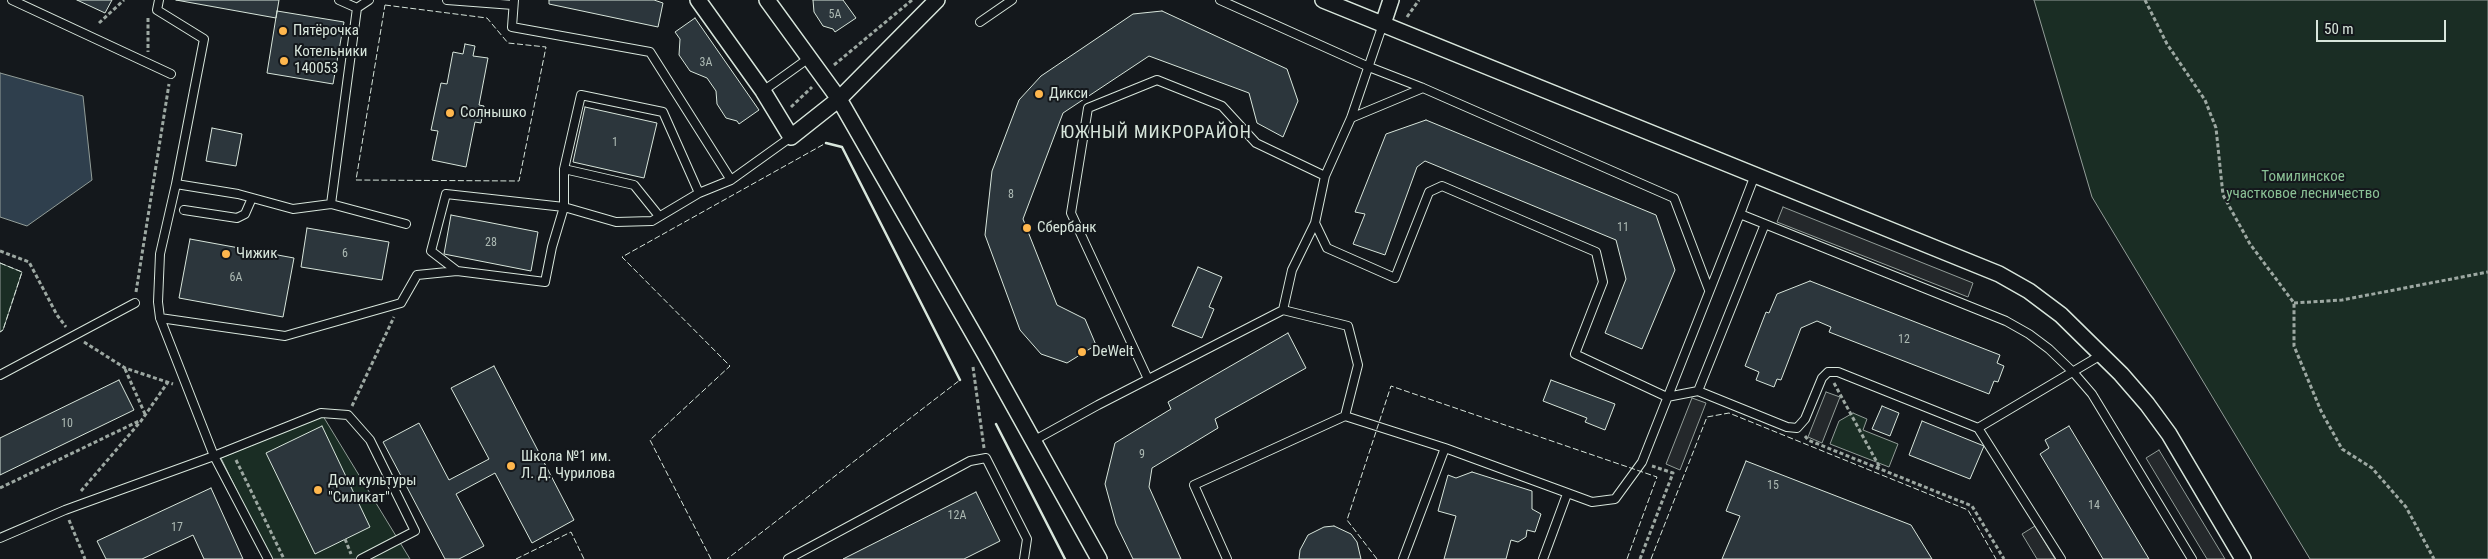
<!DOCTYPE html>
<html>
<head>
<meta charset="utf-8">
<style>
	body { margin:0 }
	#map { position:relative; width:2488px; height:559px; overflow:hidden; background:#14181c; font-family:"Roboto Condensed",sans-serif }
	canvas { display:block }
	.scale { position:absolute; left:2316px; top:20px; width:130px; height:22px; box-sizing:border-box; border:2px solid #d8e6dc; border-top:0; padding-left:6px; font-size:15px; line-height:18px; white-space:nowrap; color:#d8e6dc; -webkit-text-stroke:4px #14181c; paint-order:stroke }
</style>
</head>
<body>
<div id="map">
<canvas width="2488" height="559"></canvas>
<div class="scale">50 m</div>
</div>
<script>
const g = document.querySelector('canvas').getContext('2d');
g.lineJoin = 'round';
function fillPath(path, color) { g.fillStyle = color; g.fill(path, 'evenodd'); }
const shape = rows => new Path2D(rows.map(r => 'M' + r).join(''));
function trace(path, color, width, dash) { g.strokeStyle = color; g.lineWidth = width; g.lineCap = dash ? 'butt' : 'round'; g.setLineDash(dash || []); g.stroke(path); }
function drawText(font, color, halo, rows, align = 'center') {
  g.font = font + ' "Roboto Condensed",sans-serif'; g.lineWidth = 4; g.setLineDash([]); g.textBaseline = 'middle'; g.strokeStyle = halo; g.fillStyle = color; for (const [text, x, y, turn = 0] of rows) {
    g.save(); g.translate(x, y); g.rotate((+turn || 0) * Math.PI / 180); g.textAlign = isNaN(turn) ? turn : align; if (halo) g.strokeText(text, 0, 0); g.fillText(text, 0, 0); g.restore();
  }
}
const green = shape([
	[2034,0,2488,0,2488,559,2310,559,2092,197,2034,0],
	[0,263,22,272,3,330,0,332,0,263],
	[1853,413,1867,419,1863,430,1898,444,1889,467,1830,444,1839,421,1853,413],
	[323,416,410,559,270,559,221,458,323,416]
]);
const parking = shape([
	[1783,207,1973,283,1968,297,1777,222,1783,207],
	[1826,392,1840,397,1822,443,1808,437,1826,392],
	[1692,398,1706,403,1680,470,1666,464,1692,398],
	[2159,450,2225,559,2207,559,2146,458,2159,450],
	[2035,526,2055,559,2037,559,2022,534,2035,526]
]);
const water = shape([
	[0,73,83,96,92,180,27,226,0,217,0,73]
]);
const building = shape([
	[77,0,112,0,105,13,77,0],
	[176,0,279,0,276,18,176,0],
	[549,0,654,0,663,3,658,27,549,4,549,0],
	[813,0,843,0,856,18,835,32,833,29,823,26,814,12,813,0],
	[277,11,344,22,333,84,267,73,277,11],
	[1162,11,1287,69,1298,101,1283,137,1257,123,1249,93,1149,56,1063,113,1023,219,1057,305,1085,319,1096,345,1067,363,1041,354,1020,330,985,235,992,171,1019,100,1041,76,1133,14,1162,11],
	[695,18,759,110,739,124,737,121,726,118,717,104,716,91,707,78,690,71,679,55,680,39,675,32,695,18],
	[465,44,475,46,473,56,488,58,479,105,484,106,481,123,475,122,466,167,432,160,438,131,431,130,441,83,447,84,453,52,463,54,465,44],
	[585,107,657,123,644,178,573,162,585,107],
	[1426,120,1656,215,1675,270,1642,349,1605,333,1626,279,1616,240,1425,161,1417,167,1385,255,1353,244,1365,214,1355,212,1386,134,1426,120],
	[212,128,242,134,236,166,206,161,212,128],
	[451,215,538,232,531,271,444,254,451,215],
	[307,228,389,242,382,280,301,267,307,228],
	[190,239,294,258,283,317,179,298,190,239],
	[1198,267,1222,277,1209,307,1214,309,1202,338,1172,326,1198,267],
	[1810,281,2000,355,1997,363,2004,366,1998,382,1994,381,1989,394,1829,332,1831,327,1817,321,1801,328,1781,380,1777,379,1774,387,1756,380,1759,372,1745,366,1766,312,1769,313,1777,294,1810,281],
	[1288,333,1306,368,1215,419,1218,428,1152,468,1149,487,1181,559,1133,559,1116,524,1105,484,1115,443,1171,409,1168,402,1288,333],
	[494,366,574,520,532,543,495,473,456,494,484,546,459,559,445,559,383,442,419,423,449,480,489,459,451,388,494,366],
	[119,380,134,410,0,475,0,438,119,380],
	[1551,380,1615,404,1605,430,1585,422,1587,418,1543,401,1551,380],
	[1882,406,1899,413,1890,436,1872,429,1882,406],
	[1922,421,1984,446,1970,479,1909,455,1922,421],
	[322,426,370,527,315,554,266,453,322,426],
	[2069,426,2149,559,2103,559,2087,532,2040,454,2049,448,2045,440,2069,426],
	[1746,461,1911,525,1932,559,1722,559,1740,516,1726,511,1746,461],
	[1472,472,1532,491,1532,509,1541,514,1535,532,1527,530,1526,537,1518,542,1511,540,1506,559,1444,559,1456,516,1438,511,1448,475,1456,478,1472,472],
	[211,488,243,559,204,559,193,535,142,559,106,559,97,541,211,488],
	[976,492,1000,541,964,559,843,559,976,492],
	[1334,526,1351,534,1357,542,1361,559,1299,559,1300,550,1308,535,1324,527,1334,526]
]);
const path = shape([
	[2145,0,2167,44,2205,100,2216,128,2223,195,2250,244,2294,303,2294,346,2321,411,2342,449,2372,468,2406,507,2434,559],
	[1407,17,1419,0],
	[148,18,148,52],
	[99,23,124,0],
	[834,65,912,0],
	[791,107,812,87],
	[0,251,29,262,57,315,66,327],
	[136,292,169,84],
	[2294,303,2342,300,2488,272],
	[84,342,125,368,173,384],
	[973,367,984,448],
	[125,369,145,414],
	[1834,383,1880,468],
	[352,406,394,317],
	[1805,436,1808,440,1972,506,2004,559],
	[236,460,284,559],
	[0,488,139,421],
	[81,491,141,421,168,382],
	[69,520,85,559],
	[345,539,351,554],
	[1640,559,1673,473,1652,466]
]);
const service = shape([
	[12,0,171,74],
	[159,0,157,10,204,39,176,184],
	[447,0,513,5],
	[514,0,512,27,650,52,731,180],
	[1220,0,1369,67,1423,88,1674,198,1709,290],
	[357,8,369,0],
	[980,22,1012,0],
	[763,91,809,58],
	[1351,118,1423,88],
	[564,169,564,207,616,222,652,221,699,193,731,180,791,137],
	[1755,175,1740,214,2006,321,2029,334,2049,349,2073,372,2092,394,2192,559],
	[446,194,564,207,552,247,545,282,457,271,431,251,446,194],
	[331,204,406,224],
	[184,210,237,218,245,214,252,198],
	[659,216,634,185,564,169,581,95,663,112,699,193],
	[1315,223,1327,248,1395,278,1429,192,1442,186,1596,252,1603,282,1575,354,1667,397,1698,391,1787,427,1797,428,1805,419,1822,378,1828,372,1838,372,1978,428,2061,559],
	[1283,310,1292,270,1315,223,1325,176,1351,118,1383,24],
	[160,318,285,336,401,303,417,275,457,271],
	[0,375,135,303],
	[1148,379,1071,213,1088,108,1157,80,1222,106,1256,143,1325,176],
	[1698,391,1765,224],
	[1978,428,2101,355],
	[1033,441,1098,405,1283,310,1348,326,1358,365,1345,416],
	[0,538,65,510,214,456,321,413,348,415,370,440,415,531,361,559],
	[268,559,214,456,160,318,158,302,160,254,176,184,238,194,293,209,331,204,357,8,339,0],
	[788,559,970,461,986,458,1027,539,1024,559],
	[1227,559,1194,485,1345,416,1445,448,1592,502,1615,499,1642,462,1740,214],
	[1403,559,1445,448],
	[1543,559,1567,494]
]);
const minor = shape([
	[698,0,763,91,791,137,839,99,937,0],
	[767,0,839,99,985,354,1099,559],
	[1323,0,1999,274,2029,291,2061,315,2121,374,2147,404,2169,434,2243,559],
	[1383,24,1391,0]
]);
const fence = shape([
	[385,5,487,18,508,43,546,47,519,181,356,180,385,5],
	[0,263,22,272,3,330,0,332],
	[516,559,571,532,584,559],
	[711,559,650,440,730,366,622,257,826,143,842,147,960,380,727,559],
	[1377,559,1347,520,1391,386,1657,477,1627,559],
	[1651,559,1707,417,1729,413,1968,510,1996,559]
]);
const wall = shape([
	[826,143,842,147,960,380],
	[996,424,1065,559]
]);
const markers = [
	[283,31,5,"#ffb74d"],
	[284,61,5,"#ffb74d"],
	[1039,94,5,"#ffb74d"],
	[450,113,5,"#ffb74d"],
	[1027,228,5,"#ffb74d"],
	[226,254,5,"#ffb74d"],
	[1082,352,5,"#ffb74d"],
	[511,466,5,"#ffb74d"],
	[318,490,5,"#ffb74d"]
];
const numberNames = [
	["5А",835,15],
	["3А",706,63],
	["1",615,143],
	["8",1011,195],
	["11",1623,228],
	["28",491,243],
	["6",345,254],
	["6А",236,278],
	["12",1904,340],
	["10",67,424],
	["9",1142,455],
	["15",1773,486],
	["14",2094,506],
	["12А",957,516],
	["17",177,528]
];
const poiNames = [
	["Пятёрочка",293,31],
	["Котельники",294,52],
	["140053",294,69],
	["Дикси",1049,94],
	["Солнышко",460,113],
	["Сбербанк",1037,228],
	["Чижик",236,254],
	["DeWelt",1092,352],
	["Школа №1 им.",521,457],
	["Л. Д. Чурилова",521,474],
	["Дом культуры",328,481],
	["\"Силикат\"",328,498]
];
const parkNames = [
	["Томилинское",2303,177],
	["участковое лесничество",2303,194]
];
const quarterNames = [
	["ЮЖНЫЙ МИКРОРАЙОН",1156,133]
];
fillPath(green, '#1a2d24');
trace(green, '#939e99', 1);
fillPath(parking, '#24282b');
trace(parking, '#939e99', 1);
fillPath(water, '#2f3f4d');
trace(water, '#939e99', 1);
fillPath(building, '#2c363c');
trace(building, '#d8e6dc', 1);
trace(service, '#d8e6dc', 10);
trace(minor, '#d8e6dc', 18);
trace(path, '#9da8a2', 3, [4, 2.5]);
trace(service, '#14181c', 8);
trace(minor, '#14181c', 15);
trace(fence, '#d8e6dc', 1, [6, 2.5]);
trace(wall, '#d8e6dc', 2.5);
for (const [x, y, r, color] of markers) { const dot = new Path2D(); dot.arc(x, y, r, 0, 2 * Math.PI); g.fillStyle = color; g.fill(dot); trace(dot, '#14181c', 2); }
drawText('12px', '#adbab4', null, numberNames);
drawText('15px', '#d8e6dc', '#14181c', poiNames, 'left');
drawText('15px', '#8ac095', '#14181c', parkNames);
g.letterSpacing = '1px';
drawText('18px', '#d8e6dc', '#14181c', quarterNames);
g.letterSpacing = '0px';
</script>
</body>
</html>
